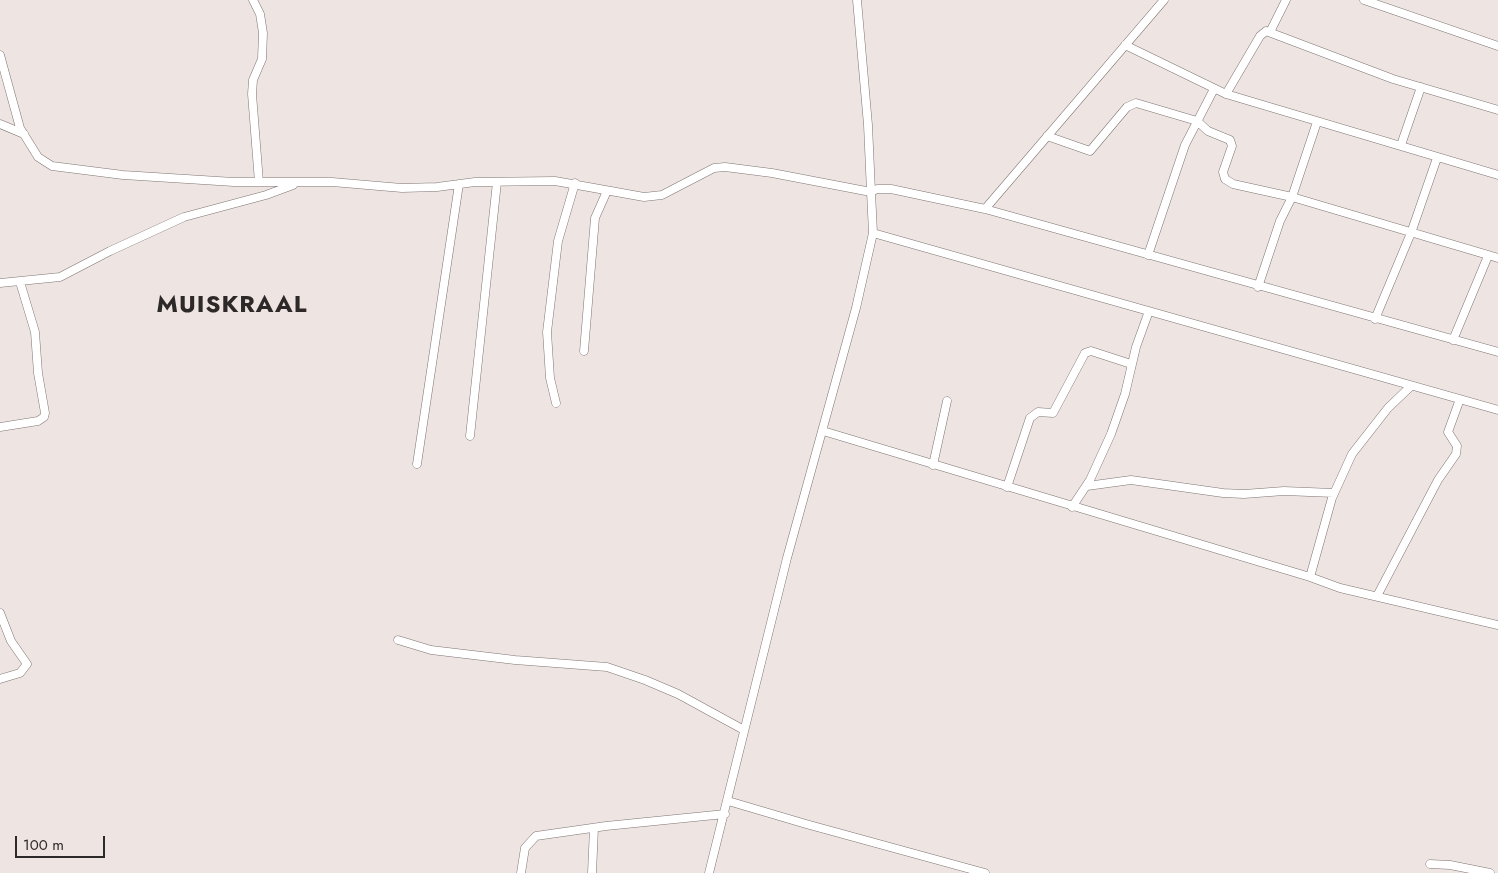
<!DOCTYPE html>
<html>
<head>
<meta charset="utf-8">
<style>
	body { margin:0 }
	#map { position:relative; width:1498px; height:873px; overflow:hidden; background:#eee4e1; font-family:Jost,sans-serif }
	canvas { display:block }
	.scale { position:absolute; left:15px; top:836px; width:90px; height:22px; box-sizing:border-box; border:2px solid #2d2928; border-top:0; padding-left:6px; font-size:15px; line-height:18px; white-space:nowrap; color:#2d2928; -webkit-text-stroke:4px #eee4e1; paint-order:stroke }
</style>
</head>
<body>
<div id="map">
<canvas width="1498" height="873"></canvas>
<div class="scale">100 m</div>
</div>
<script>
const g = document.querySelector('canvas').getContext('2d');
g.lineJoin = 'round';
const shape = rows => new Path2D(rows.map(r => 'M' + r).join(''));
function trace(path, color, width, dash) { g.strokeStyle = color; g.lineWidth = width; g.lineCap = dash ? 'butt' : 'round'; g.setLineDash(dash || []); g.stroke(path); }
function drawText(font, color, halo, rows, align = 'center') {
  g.font = font + ' Jost,sans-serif'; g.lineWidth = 4.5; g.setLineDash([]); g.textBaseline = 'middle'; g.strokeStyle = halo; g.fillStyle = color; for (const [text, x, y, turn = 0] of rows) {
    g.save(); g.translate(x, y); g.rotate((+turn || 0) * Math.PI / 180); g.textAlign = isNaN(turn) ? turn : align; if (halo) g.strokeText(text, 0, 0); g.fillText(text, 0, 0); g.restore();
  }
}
const street = shape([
	[253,0,260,14,263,33,262,59,253,80,252,94,259,182],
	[857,0,868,125,871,192,877,189,891,189,985,209,1498,352],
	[1364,0,1498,46],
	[1270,32,1286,0],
	[1125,45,1226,94,1498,175],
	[0,55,20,128,38,157,52,166,123,175,234,182,332,182,402,188,437,187,475,182,555,181,644,197,662,195,714,168,725,167,772,173,871,192,873,233,1498,410],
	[1226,94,1260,36,1266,31,1393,79,1498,110],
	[0,124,24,134],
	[1047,136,1090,151,1127,107,1136,103,1197,121,1208,131,1230,140,1232,146,1223,172,1225,179,1233,184,1292,197,1498,258],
	[1401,145,1421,87],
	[985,209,1164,0],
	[1148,255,1185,145,1214,89],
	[0,283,60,277,110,251,184,217,266,195,293,185],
	[1258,287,1280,221,1292,197,1317,122],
	[1375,319,1411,233,1437,158],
	[1453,340,1488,256],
	[584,351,595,218,607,191],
	[556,403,550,378,547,332,558,241,575,183],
	[0,427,38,421,44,417,45,413,38,373,35,332,20,282],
	[823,431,1310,577,1340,588,1498,625],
	[470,436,497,182],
	[417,464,459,184],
	[933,465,947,401],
	[1087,486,1131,480,1223,493,1244,494,1284,491,1334,493],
	[1007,487,1030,418,1038,412,1053,413,1085,353,1091,351,1131,364],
	[1072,507,1090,480,1111,434,1125,394,1136,347,1149,311],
	[1310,577,1332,498,1352,454,1388,408,1411,386],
	[1377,596,1438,480,1456,454,1457,446,1448,432,1460,399],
	[0,613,11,641,27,664,20,673,0,679],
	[398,640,431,650,515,660,607,667,645,680,678,694,744,730],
	[728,801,806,824,985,873],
	[1430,864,1450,865,1490,873],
	[521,873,525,848,536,836,606,826,725,814],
	[592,873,594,828],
	[709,873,787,558,856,308,873,233]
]);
const districtNames = [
	["MUISKRAAL",232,306]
];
trace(street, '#7e7573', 9);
trace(street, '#fff', 8);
g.letterSpacing = '1px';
drawText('bold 24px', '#2d2928', '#eee4e1', districtNames);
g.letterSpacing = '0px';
</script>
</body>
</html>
